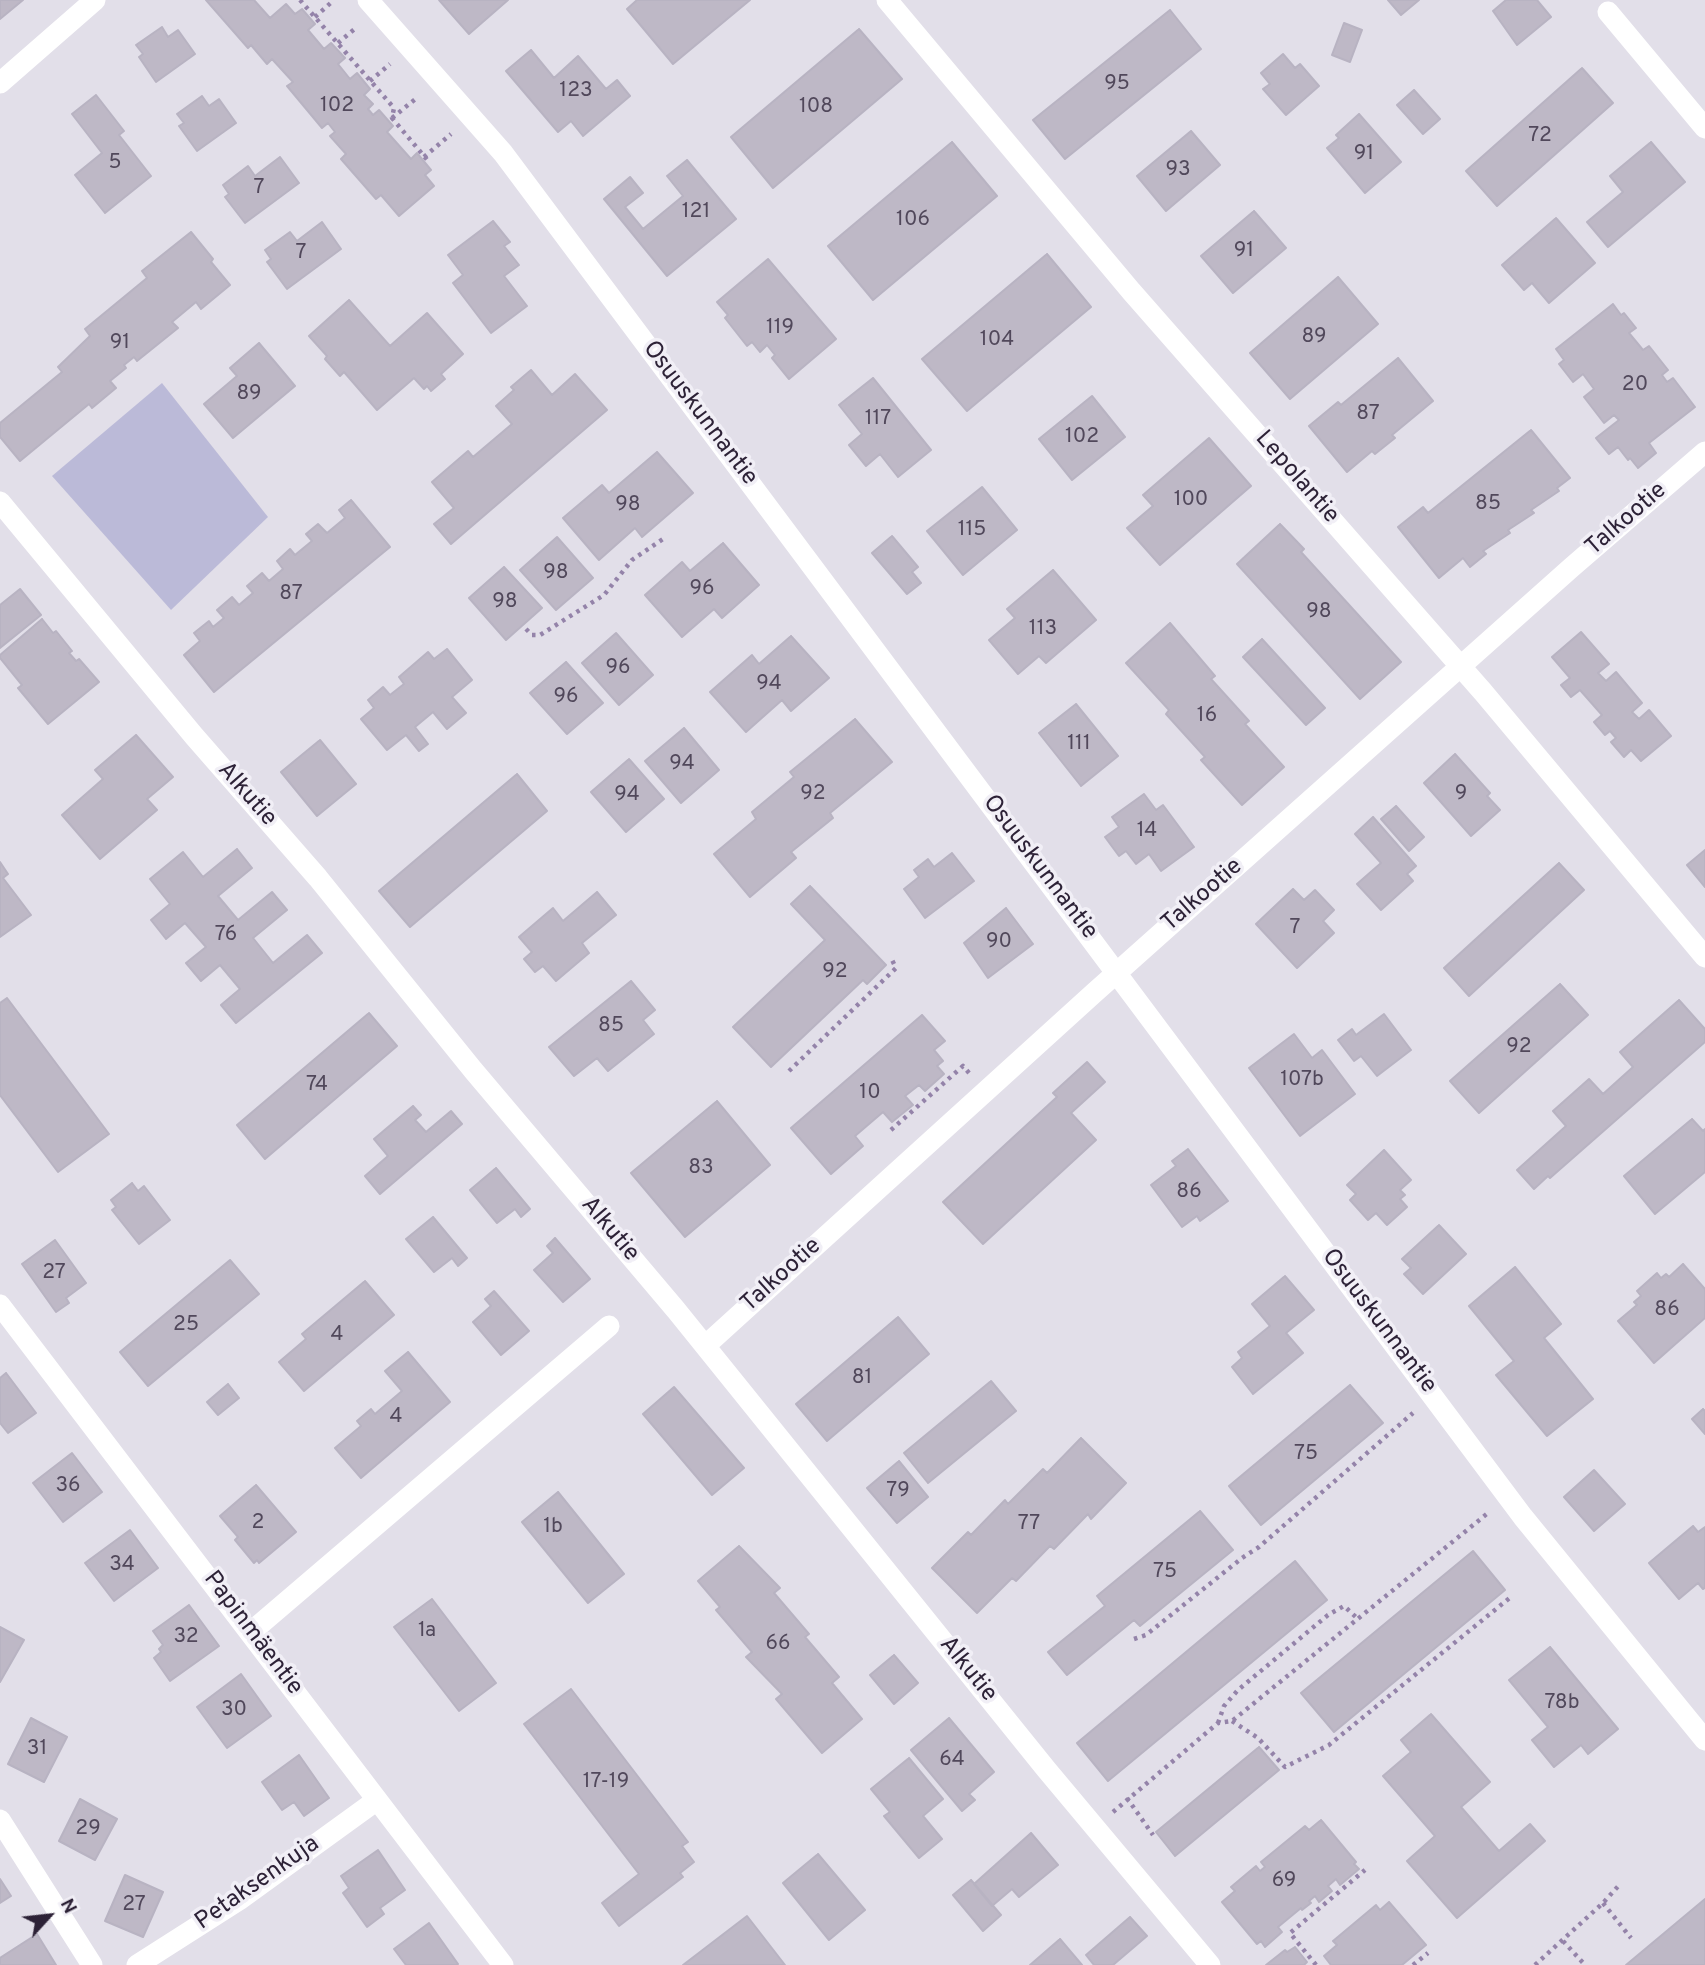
<!DOCTYPE html>
<html>
<head>
<meta charset="utf-8">
<style>
	body { margin:0 }
	#map { position:relative; width:1705px; height:1965px; overflow:hidden; background:#e2dfe9; font-family:Overpass,sans-serif }
	canvas { display:block }
	.north { position:absolute; left:14px; top:1881px; width:70px; height:70px; -webkit-text-stroke:5px #f1eff6; paint-order:stroke; rotate:63deg; font-size:19px; font-weight:700; line-height:28px; text-align:center; color:#2d2237 }
	.north::after { content:''; display:block; margin:auto; width:24px; height:32px; background:#2d2237; clip-path:polygon(50% 0,100% 100%,50% 72%,0 100%) }
</style>
</head>
<body>
<div id="map">
<canvas width="1705" height="1965"></canvas>
<div class="north">N</div>
</div>
<script>
const g = document.querySelector('canvas').getContext('2d');
g.lineJoin = 'round';
function fillPath(path, color) { g.fillStyle = color; g.fill(path, 'evenodd'); }
const shape = rows => new Path2D(rows.map(r => 'M' + r).join(''));
function trace(path, color, width, dash) { g.strokeStyle = color; g.lineWidth = width; g.lineCap = dash ? 'butt' : 'round'; g.setLineDash(dash || []); g.stroke(path); }
function drawText(font, color, halo, rows, align = 'center') {
  g.font = font + ' Overpass,sans-serif'; g.lineWidth = 7; g.setLineDash([]); g.textBaseline = 'middle'; g.strokeStyle = halo; g.fillStyle = color; for (const [text, x, y, turn = 0] of rows) {
    g.save(); g.translate(x, y); g.rotate((+turn || 0) * Math.PI / 180); g.textAlign = isNaN(turn) ? turn : align; if (halo) g.strokeText(text, 0, 0); g.fillText(text, 0, 0); g.restore();
  }
}
const green = shape([
	[162,383,268,517,171,610,52,476]
]);
const building = shape([
	[0,0,23,0,0,19,0,0],
	[206,0,254,0,270,18,286,4,295,14,302,9,315,24,308,30,324,49,331,43,345,58,338,64,350,79,357,73,370,89,364,95,373,104,368,109,373,115,379,110,393,126,387,132,411,159,417,153,431,170,425,175,434,186,399,216,381,195,376,199,341,159,346,154,330,136,335,132,328,123,322,128,287,86,293,82,272,59,267,64,251,45,248,48,206,0],
	[439,0,508,0,469,34,439,0],
	[637,0,750,0,673,64,627,9,637,0],
	[1388,0,1419,0,1401,15,1388,0],
	[1506,0,1537,0,1551,17,1517,45,1493,11,1506,0],
	[1170,10,1201,49,1065,159,1033,120,1170,10],
	[1344,23,1362,30,1350,62,1332,55,1344,23],
	[162,27,168,37,178,30,195,54,156,82,139,57,143,54,136,45,162,27],
	[859,29,902,79,773,188,731,137,859,29],
	[531,50,554,78,578,56,606,89,617,80,630,96,583,136,571,121,558,132,506,71,531,50],
	[1283,54,1295,68,1300,64,1319,86,1286,115,1263,89,1270,84,1261,73,1283,54],
	[1582,68,1613,103,1497,206,1466,171,1582,68],
	[1414,90,1440,119,1423,134,1397,105,1414,90],
	[96,95,124,131,119,135,151,176,105,213,75,175,102,153,72,114,96,95],
	[202,96,209,106,219,99,236,123,197,151,179,126,184,123,177,114,202,96],
	[1359,114,1401,162,1365,193,1327,148,1339,138,1336,135,1359,114],
	[1191,131,1220,165,1166,211,1137,176,1191,131],
	[952,142,997,196,873,300,828,246,952,142],
	[1651,142,1685,182,1608,247,1587,222,1623,192,1610,176,1651,142],
	[280,157,299,183,245,223,225,197,229,194,223,185,248,166,255,176,280,157],
	[687,160,736,219,667,276,604,199,630,177,643,193,625,207,643,229,683,196,667,176,687,160],
	[1254,211,1286,248,1233,293,1201,256,1254,211],
	[1556,218,1595,263,1549,303,1532,283,1524,290,1502,265,1556,218],
	[493,221,510,242,504,246,519,265,504,276,527,306,491,333,453,283,463,275,448,255,493,221],
	[322,222,341,249,287,289,267,262,271,259,265,250,290,232,297,241,322,222],
	[191,232,213,259,211,262,230,285,201,309,196,302,172,322,178,328,137,361,134,357,124,365,126,368,110,381,116,388,92,408,89,404,20,461,0,437,0,423,62,372,58,367,90,336,85,329,147,278,142,271,191,232],
	[1047,254,1091,307,967,411,922,359,1047,254],
	[768,259,836,339,789,379,772,358,775,355,767,345,760,352,752,342,747,346,725,318,728,315,717,302,768,259],
	[1338,277,1378,324,1290,399,1250,353,1338,277],
	[349,300,390,346,427,313,463,354,441,374,445,379,431,391,427,386,424,389,414,378,377,410,344,372,340,376,325,359,327,356,309,336,349,300],
	[1613,304,1621,315,1624,313,1636,328,1629,333,1643,350,1649,346,1668,370,1662,375,1667,382,1673,378,1695,407,1649,443,1656,453,1638,468,1630,458,1628,460,1618,447,1609,454,1596,438,1619,420,1614,415,1604,423,1584,397,1594,389,1583,374,1573,382,1559,364,1564,360,1556,349,1613,304],
	[259,343,295,386,233,438,204,404,237,376,230,368,259,343],
	[1398,358,1433,401,1392,435,1395,438,1375,454,1372,451,1347,472,1309,426,1338,402,1341,405,1398,358],
	[531,370,552,395,575,374,607,410,451,544,434,524,454,508,432,482,468,451,473,457,512,424,496,406,514,390,511,387,531,370],
	[873,378,931,450,898,477,880,454,866,466,849,445,862,434,839,405,873,378],
	[1092,396,1125,437,1072,480,1039,439,1092,396],
	[1531,430,1570,478,1557,488,1559,491,1531,510,1534,513,1508,530,1510,533,1483,551,1486,554,1470,567,1463,558,1439,578,1398,527,1423,507,1428,513,1531,430],
	[1209,438,1251,486,1160,565,1127,528,1153,506,1143,495,1209,438],
	[657,452,693,493,642,537,635,528,599,560,563,518,602,485,609,493,657,452],
	[982,487,1017,530,963,575,927,531,982,487],
	[351,500,390,547,214,692,184,655,200,641,194,633,209,621,213,627,224,618,217,610,232,597,239,605,253,593,247,586,262,573,269,581,283,569,277,561,290,549,295,555,312,541,306,534,318,524,327,533,345,518,339,510,351,500],
	[1280,524,1304,549,1301,552,1401,662,1360,699,1237,564,1280,524],
	[892,536,918,567,912,572,921,583,907,594,872,553,892,536],
	[557,537,593,578,556,610,520,570,557,537],
	[723,543,759,585,722,618,714,609,682,637,645,595,682,562,690,571,723,543],
	[504,567,542,608,506,640,469,598,504,567],
	[1053,570,1096,620,1046,663,1039,656,1018,674,989,640,1015,618,1007,609,1053,570],
	[20,589,41,615,0,648,0,605,20,589],
	[42,619,53,633,56,631,72,651,69,653,76,661,79,659,99,682,48,724,18,688,22,685,0,658,0,655,42,619],
	[1170,623,1215,676,1211,679,1249,721,1245,724,1284,767,1242,805,1201,760,1205,757,1166,714,1169,710,1126,663,1170,623],
	[1581,632,1609,664,1598,673,1606,681,1616,672,1642,703,1632,712,1639,719,1649,710,1671,736,1641,761,1631,750,1624,757,1611,742,1616,738,1610,731,1605,735,1594,722,1602,715,1580,690,1571,697,1561,685,1570,678,1552,657,1581,632],
	[616,633,653,675,619,705,582,663,616,633],
	[791,636,829,678,791,711,782,700,746,732,710,692,752,655,759,664,791,636],
	[1262,639,1325,708,1306,725,1243,657,1262,639],
	[447,649,472,680,452,697,466,713,447,729,433,712,415,727,428,744,419,751,406,735,387,750,361,719,374,708,368,700,383,687,390,695,404,684,399,677,428,652,434,659,447,649],
	[566,662,603,703,567,734,530,693,566,662],
	[1076,704,1118,756,1081,786,1039,733,1076,704],
	[855,719,892,762,830,813,833,818,791,852,796,858,750,897,714,854,756,819,752,812,794,777,790,772,855,719],
	[684,728,719,770,681,803,645,761,684,728],
	[136,735,173,777,147,799,157,810,100,859,62,815,103,779,95,770,136,735],
	[320,740,356,784,317,816,281,772,320,740],
	[1455,754,1490,793,1487,796,1500,810,1471,836,1424,783,1455,754],
	[629,759,664,799,626,832,591,792,629,759],
	[517,774,547,811,410,927,379,891,517,774],
	[1144,794,1156,810,1163,805,1194,847,1161,871,1149,854,1136,864,1126,851,1119,856,1105,837,1119,827,1112,817,1144,794],
	[1396,806,1424,837,1409,851,1381,819,1396,806],
	[1373,817,1416,866,1407,874,1413,881,1381,910,1357,884,1381,863,1355,834,1373,817],
	[237,849,252,868,218,896,238,920,272,892,287,910,253,938,273,963,307,935,322,953,236,1023,221,1005,240,989,220,965,201,981,186,963,206,947,185,923,166,939,151,920,170,904,150,879,183,852,203,877,237,849],
	[1705,850,1705,887,1687,865,1705,850],
	[952,853,974,881,925,918,904,889,919,877,914,870,928,859,934,867,952,853],
	[0,862,8,874,3,878,31,915,0,937,0,862],
	[1559,863,1584,890,1469,996,1444,968,1559,863],
	[810,886,886,965,867,984,863,980,771,1067,733,1027,825,940,791,904,810,886],
	[1293,889,1304,900,1315,890,1334,910,1323,921,1334,933,1297,968,1256,924,1293,889],
	[597,892,616,915,582,943,589,953,556,981,543,966,535,972,524,959,532,952,519,937,553,908,563,921,597,892],
	[1006,908,1033,944,988,978,964,943,1006,908],
	[631,981,655,1010,643,1020,654,1034,608,1071,597,1058,574,1076,549,1047,631,981],
	[1560,984,1588,1015,1479,1113,1450,1081,1560,984],
	[7,998,109,1134,58,1172,0,1095,0,1003,7,998],
	[1679,1000,1705,1029,1705,1042,1550,1178,1548,1176,1534,1189,1517,1170,1566,1126,1553,1111,1589,1079,1603,1094,1633,1067,1620,1052,1679,1000],
	[369,1013,397,1046,265,1159,237,1125,369,1013],
	[1384,1014,1411,1050,1377,1076,1361,1056,1354,1061,1338,1040,1352,1029,1356,1035,1384,1014],
	[922,1015,945,1041,934,1050,943,1061,937,1066,944,1074,925,1091,919,1085,905,1096,913,1105,892,1122,883,1112,855,1136,863,1146,831,1174,791,1128,922,1015],
	[1294,1034,1312,1058,1322,1050,1355,1094,1300,1136,1249,1068,1294,1034],
	[1087,1062,1105,1082,1071,1113,1096,1140,983,1244,943,1202,1057,1097,1053,1093,1087,1062],
	[717,1101,770,1165,685,1237,631,1173,717,1101],
	[413,1106,421,1115,415,1120,426,1132,451,1111,462,1124,380,1194,365,1176,388,1156,374,1139,413,1106],
	[1692,1119,1703,1131,1705,1129,1705,1172,1655,1214,1624,1176,1692,1119],
	[1188,1149,1228,1201,1200,1221,1197,1216,1182,1227,1151,1185,1176,1166,1172,1161,1188,1149],
	[1384,1150,1411,1180,1400,1190,1405,1195,1400,1199,1407,1207,1387,1225,1376,1213,1368,1220,1350,1200,1356,1194,1347,1185,1384,1150],
	[496,1168,530,1209,521,1217,515,1209,497,1223,470,1190,496,1168],
	[132,1183,138,1191,144,1186,170,1220,139,1244,112,1210,116,1207,111,1200,132,1183],
	[433,1217,467,1258,458,1266,452,1258,434,1272,406,1239,433,1217],
	[1439,1225,1466,1254,1423,1294,1404,1274,1411,1268,1402,1259,1439,1225],
	[555,1238,590,1279,563,1302,534,1270,553,1253,547,1246,555,1238],
	[55,1240,86,1283,66,1298,69,1303,56,1312,22,1264,55,1240],
	[230,1260,259,1294,148,1386,120,1352,230,1260],
	[1683,1264,1705,1289,1705,1318,1654,1363,1618,1321,1637,1305,1634,1302,1641,1296,1637,1291,1657,1273,1661,1278,1666,1274,1669,1277,1683,1264],
	[1515,1267,1561,1324,1544,1338,1593,1399,1547,1436,1496,1375,1514,1361,1469,1306,1515,1267],
	[1285,1276,1314,1310,1286,1333,1303,1353,1253,1394,1232,1367,1242,1358,1238,1352,1270,1326,1252,1304,1285,1276],
	[365,1281,394,1315,304,1391,279,1362,306,1339,302,1334,365,1281],
	[494,1291,529,1331,501,1355,473,1322,491,1306,485,1299,494,1291],
	[898,1317,929,1354,827,1441,796,1404,898,1317],
	[408,1352,450,1402,361,1478,335,1448,361,1426,357,1421,371,1409,375,1414,402,1391,385,1371,408,1352],
	[6,1373,36,1413,8,1433,0,1423,0,1378,6,1373],
	[991,1381,1016,1411,928,1483,904,1453,991,1381],
	[228,1384,239,1398,218,1415,207,1402,228,1384],
	[1350,1385,1383,1423,1261,1525,1229,1486,1350,1385],
	[674,1387,744,1468,712,1495,643,1414,674,1387],
	[1703,1409,1705,1411,1705,1434,1692,1419,1703,1409],
	[1081,1438,1126,1483,1091,1519,1088,1514,1054,1549,1050,1546,1016,1581,1012,1578,977,1613,932,1568,968,1532,971,1535,1005,1500,1008,1504,1043,1469,1047,1473,1081,1438],
	[72,1453,102,1492,63,1522,33,1483,72,1453],
	[899,1461,928,1497,897,1523,867,1488,899,1461],
	[1594,1470,1625,1504,1594,1531,1564,1497,1594,1470],
	[256,1485,296,1532,259,1563,257,1560,254,1563,235,1540,238,1537,220,1516,256,1485],
	[558,1492,624,1574,588,1603,522,1522,558,1492],
	[1200,1511,1233,1550,1140,1626,1134,1620,1067,1675,1048,1652,1105,1606,1097,1596,1200,1511],
	[1693,1526,1698,1532,1705,1527,1705,1588,1703,1589,1698,1583,1679,1599,1649,1563,1693,1526],
	[130,1530,158,1568,114,1601,85,1563,130,1530],
	[739,1546,780,1588,774,1593,809,1634,805,1637,839,1677,832,1683,862,1719,822,1753,776,1699,782,1694,746,1657,752,1652,716,1610,720,1607,698,1581,739,1546],
	[1473,1551,1505,1590,1334,1732,1301,1693,1473,1551],
	[1295,1561,1327,1600,1108,1781,1077,1743,1295,1561],
	[432,1599,496,1683,459,1711,394,1627,432,1599],
	[189,1605,219,1646,170,1681,154,1658,161,1652,159,1649,163,1645,153,1631,189,1605],
	[0,1627,24,1640,0,1682,0,1627],
	[1550,1647,1618,1729,1588,1754,1581,1745,1554,1767,1532,1740,1548,1727,1509,1680,1550,1647],
	[894,1655,918,1683,894,1704,870,1675,894,1655],
	[241,1674,271,1716,227,1748,197,1707,241,1674],
	[571,1689,688,1842,682,1846,694,1862,680,1873,683,1877,619,1926,602,1903,639,1874,524,1724,571,1689],
	[1431,1714,1490,1782,1461,1807,1499,1851,1530,1824,1545,1841,1457,1918,1407,1861,1435,1836,1383,1776,1411,1752,1401,1740,1431,1714],
	[31,1718,67,1737,44,1782,8,1764,31,1718],
	[949,1718,994,1772,969,1794,975,1800,962,1811,911,1750,949,1718],
	[1259,1747,1279,1770,1175,1856,1156,1832,1259,1747],
	[299,1755,329,1798,304,1816,294,1802,282,1810,262,1782,299,1755],
	[909,1758,943,1799,923,1816,942,1839,919,1858,884,1816,890,1812,871,1789,909,1758],
	[80,1799,117,1819,95,1860,59,1841,80,1799],
	[1321,1820,1356,1862,1354,1864,1359,1869,1340,1885,1336,1879,1328,1886,1332,1891,1319,1902,1315,1896,1309,1901,1311,1903,1302,1910,1301,1908,1278,1927,1282,1932,1265,1947,1261,1941,1257,1944,1222,1902,1235,1891,1231,1887,1256,1866,1260,1871,1265,1867,1261,1862,1305,1826,1309,1830,1321,1820],
	[1031,1833,1058,1865,1019,1897,1012,1889,992,1906,974,1884,1031,1833],
	[378,1850,405,1890,380,1908,384,1914,367,1927,343,1893,349,1888,341,1876,378,1850],
	[818,1854,865,1910,829,1940,783,1883,818,1854],
	[125,1875,163,1892,143,1937,105,1921,125,1875],
	[0,1879,11,1896,0,1903,0,1879],
	[971,1880,1001,1915,983,1931,953,1895,971,1880],
	[1705,1899,1705,1965,1626,1965,1705,1899],
	[1389,1902,1426,1945,1402,1965,1331,1965,1324,1956,1337,1945,1333,1941,1376,1905,1380,1910,1389,1902],
	[747,1916,785,1965,683,1965,747,1916],
	[1130,1917,1147,1936,1113,1965,1094,1965,1086,1955,1130,1917],
	[429,1923,458,1964,456,1965,406,1965,394,1949,429,1923],
	[37,1934,56,1965,0,1965,0,1958,37,1934],
	[1060,1939,1082,1965,1030,1965,1060,1939],
	[1295,1947,1307,1962,1304,1965,1266,1965,1285,1950,1287,1952,1295,1947]
]);
const path = shape([
	[300,0,394,108,392,118,429,162],
	[315,17,334,0],
	[338,43,357,27],
	[370,81,390,64],
	[392,118,418,97],
	[424,157,451,134],
	[526,629,532,635,540,635,604,595,632,560,666,537],
	[789,1071,896,968,892,960],
	[891,1130,963,1066,970,1074],
	[1134,1639,1146,1635,1242,1558,1259,1547,1413,1413],
	[1232,1721,1258,1738,1285,1767,1329,1745,1512,1596],
	[1218,1723,1224,1706,1238,1690,1328,1615,1344,1606,1358,1619],
	[1127,1798,1153,1835],
	[1113,1812,1218,1723,1232,1721,1488,1513],
	[1603,1903,1631,1938],
	[1563,1941,1585,1965],
	[1316,1965,1290,1933,1365,1870],
	[1413,1965,1428,1953],
	[1535,1965,1603,1903,1621,1883]
]);
const street = shape([
	[368,0,503,153,1523,1517,1705,1740],
	[887,0,1131,291,1483,692,1705,957],
	[1608,12,1705,128],
	[0,83,95,0],
	[0,502,194,736,318,878,473,1070,676,1310,1046,1769,1210,1965],
	[0,1305,503,1965],
	[705,1346,1094,993,1572,567,1705,452],
	[251,1632,609,1326],
	[0,1820,92,1965],
	[137,1965,239,1900,377,1800]
]);
const numberNames = [
	["95",1117,85],
	["123",576,92],
	["102",337,107],
	["108",816,108],
	["72",1540,137],
	["91",1364,155],
	["5",115,164],
	["93",1178,171],
	["7",259,189],
	["121",696,213],
	["106",913,221],
	["91",1244,252],
	["7",301,254],
	["119",780,329],
	["89",1314,338],
	["104",997,341],
	["91",120,344],
	["20",1635,386],
	["89",249,395],
	["87",1368,415],
	["117",878,420],
	["102",1082,438],
	["100",1191,501],
	["85",1488,505],
	["98",628,506],
	["115",972,531],
	["98",556,574],
	["96",702,590],
	["87",291,595],
	["98",505,603],
	["98",1319,613],
	["113",1043,630],
	["96",618,669],
	["94",769,685],
	["96",566,698],
	["16",1207,717],
	["111",1079,745],
	["94",682,765],
	["92",813,795],
	["9",1461,795],
	["94",627,796],
	["14",1147,832],
	["7",1295,929],
	["76",226,936],
	["90",999,943],
	["92",835,973],
	["85",611,1027],
	["92",1519,1048],
	["107b",1302,1081],
	["74",317,1086],
	["10",870,1094],
	["83",701,1169],
	["86",1189,1193],
	["27",54,1274],
	["86",1667,1311],
	["25",186,1326],
	["4",337,1336],
	["81",862,1379],
	["4",396,1418],
	["75",1306,1455],
	["36",68,1487],
	["79",898,1492],
	["2",258,1524],
	["77",1029,1525],
	["1b",553,1528],
	["34",122,1566],
	["75",1165,1573],
	["1a",427,1632],
	["32",186,1638],
	["66",778,1645],
	["78b",1562,1704],
	["30",234,1711],
	["31",37,1750],
	["64",952,1761],
	["17-19",606,1783],
	["29",88,1830],
	["69",1284,1882],
	["27",134,1906]
];
const streetNames = [
	["Osuuskunnantie",699,414,53],
	["Lepolantie",1296,478,49],
	["Talkootie",1627,520,-41],
	["Alkutie",246,795,49],
	["Osuuskunnantie",1039,868,53],
	["Talkootie",1203,896,-41],
	["Alkutie",609,1230,50],
	["Talkootie",782,1276,-42],
	["Osuuskunnantie",1378,1322,53],
	["Papinmäentie",252,1634,53],
	["Alkutie",967,1670,51],
	["Petaksenkuja",258,1884,-35]
];
fillPath(green, '#bbbad8');
fillPath(building, '#beb8c6');
trace(building, '#b8b3c2', 2);
trace(path, '#9483a9', 4.5, [3.5, 5]);
trace(street, '#fff', 21);
drawText('21px', '#51485b', null, numberNames);
drawText('24px', '#2d2237', '#f1eff6', streetNames);
</script>
</body>
</html>
